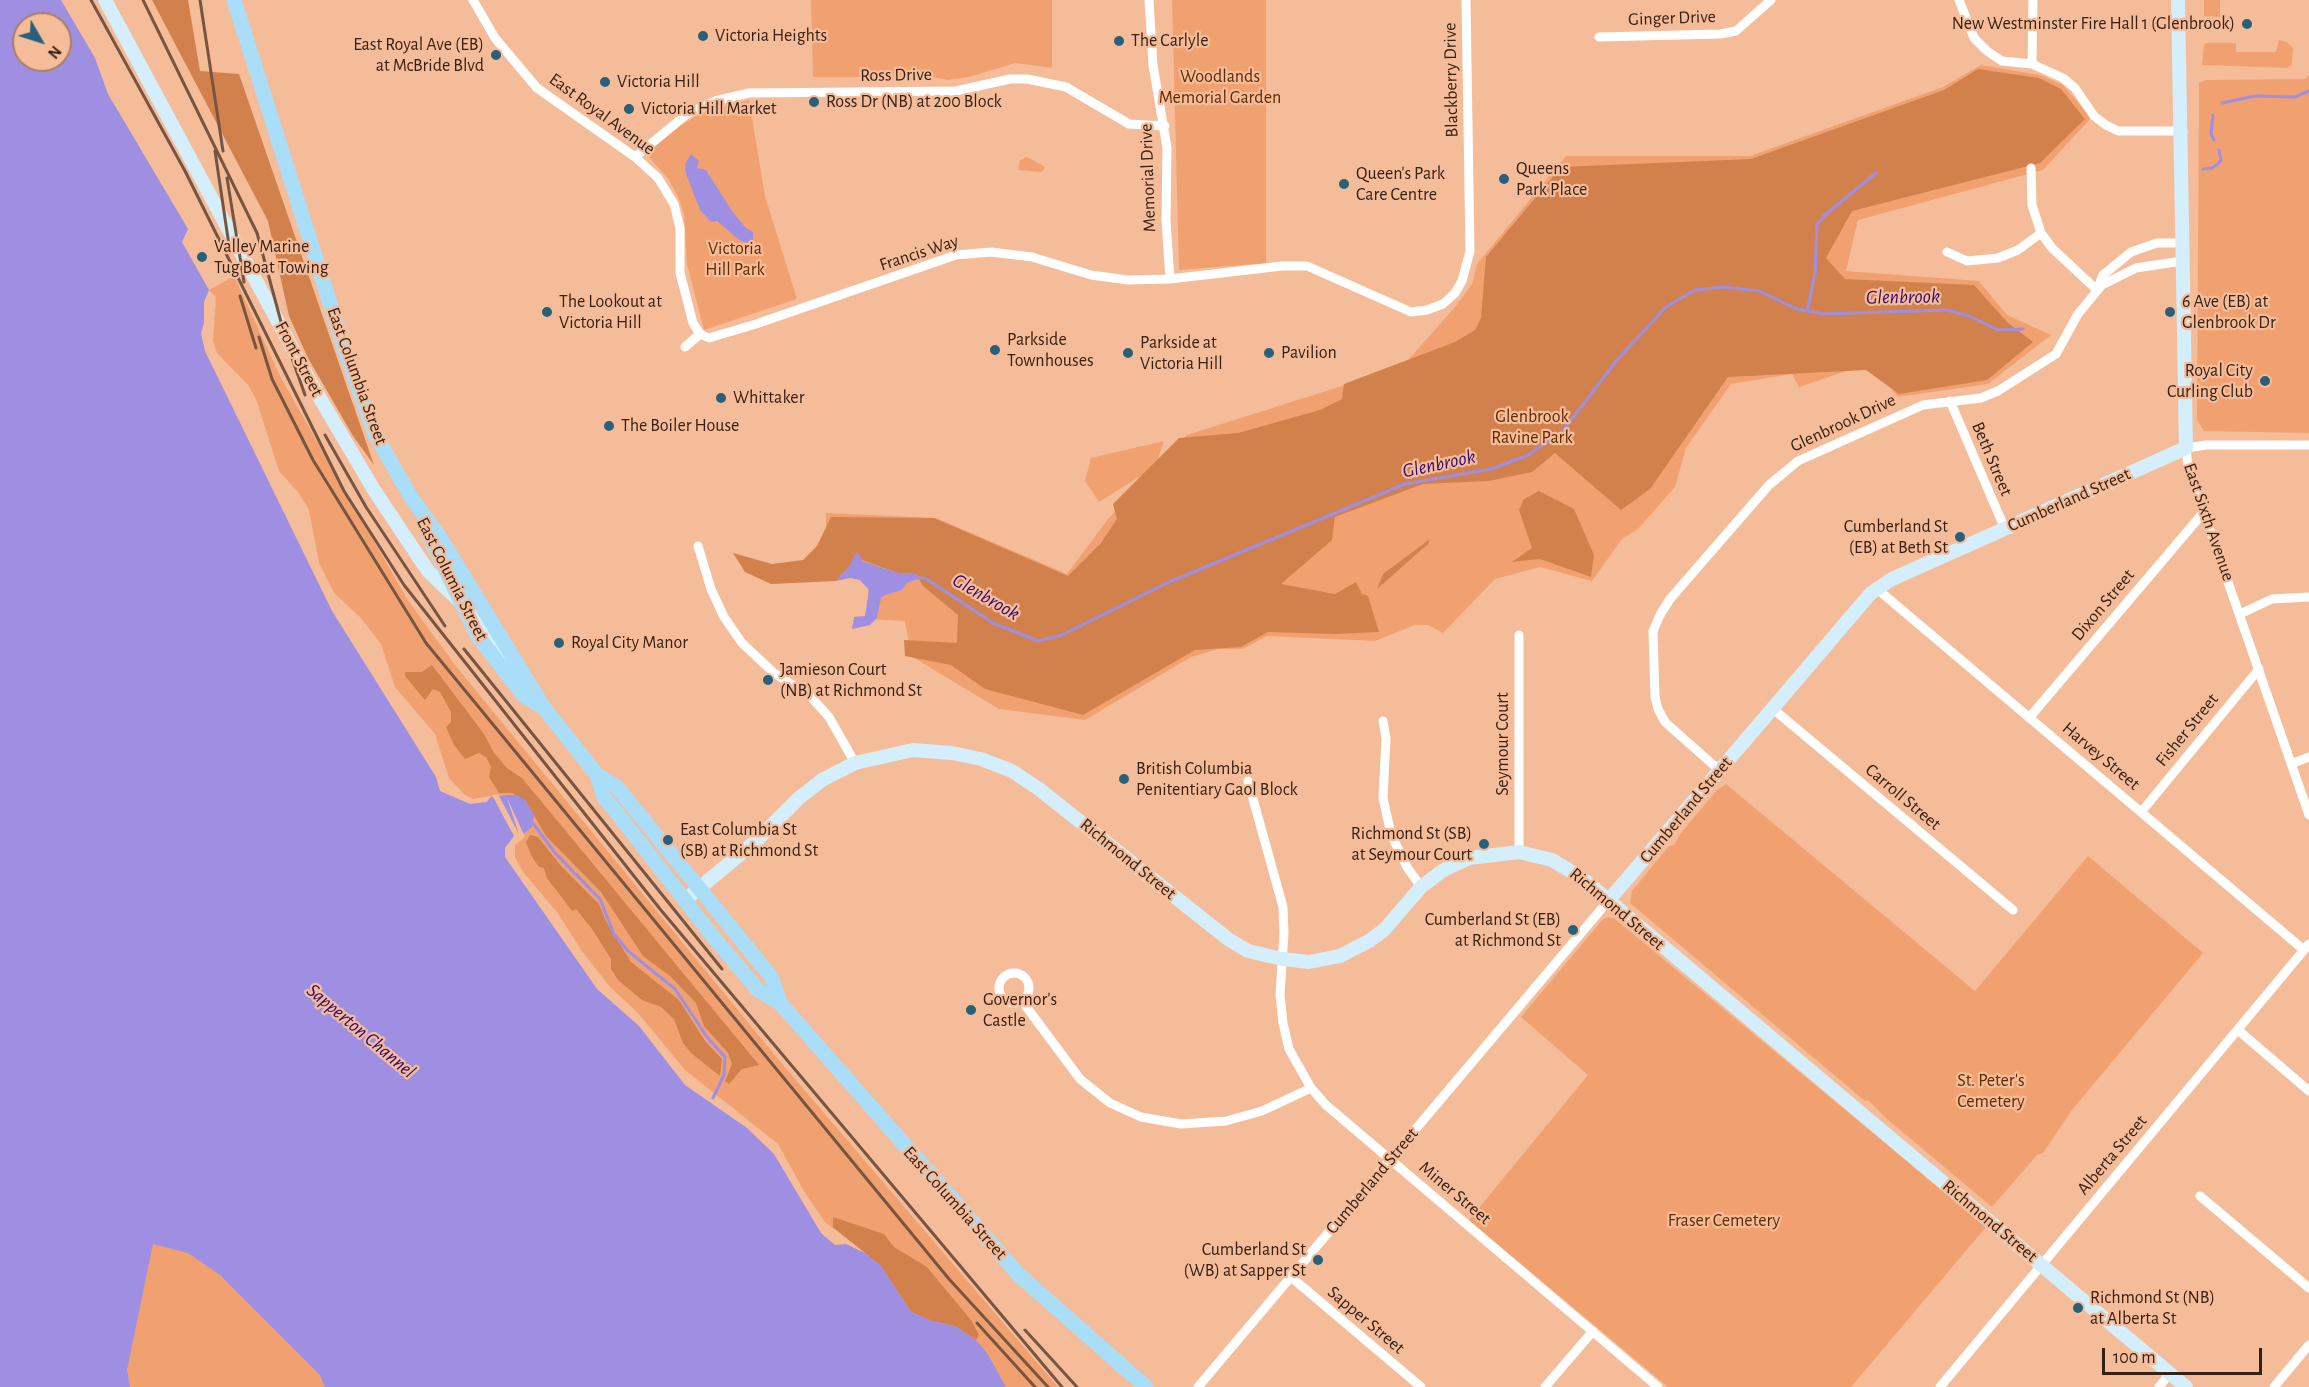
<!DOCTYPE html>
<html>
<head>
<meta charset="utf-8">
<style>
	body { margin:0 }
	#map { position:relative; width:2309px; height:1387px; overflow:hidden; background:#f5bc9a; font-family:"Alegreya Sans",sans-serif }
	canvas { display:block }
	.north { position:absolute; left:12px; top:12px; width:60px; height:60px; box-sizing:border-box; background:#f5bc9a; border:2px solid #a97e64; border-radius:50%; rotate:129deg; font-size:16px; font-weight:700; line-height:24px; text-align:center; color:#372114 }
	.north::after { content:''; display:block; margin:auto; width:21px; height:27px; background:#28607a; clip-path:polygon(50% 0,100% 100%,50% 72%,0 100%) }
	.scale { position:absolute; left:2102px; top:1348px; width:160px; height:27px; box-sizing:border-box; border:3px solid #372114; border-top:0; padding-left:8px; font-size:18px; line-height:21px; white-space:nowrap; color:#372114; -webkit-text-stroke:4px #f5bc9a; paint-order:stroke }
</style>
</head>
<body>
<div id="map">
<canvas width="2309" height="1387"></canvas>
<div class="north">N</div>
<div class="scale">100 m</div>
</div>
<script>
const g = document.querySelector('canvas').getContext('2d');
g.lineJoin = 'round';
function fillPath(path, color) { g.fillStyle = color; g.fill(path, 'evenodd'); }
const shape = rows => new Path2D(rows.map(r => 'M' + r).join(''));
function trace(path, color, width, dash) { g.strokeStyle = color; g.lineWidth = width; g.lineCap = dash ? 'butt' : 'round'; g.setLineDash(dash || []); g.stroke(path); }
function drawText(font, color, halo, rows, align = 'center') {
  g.font = font + ' "Alegreya Sans",sans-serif'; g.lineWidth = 4.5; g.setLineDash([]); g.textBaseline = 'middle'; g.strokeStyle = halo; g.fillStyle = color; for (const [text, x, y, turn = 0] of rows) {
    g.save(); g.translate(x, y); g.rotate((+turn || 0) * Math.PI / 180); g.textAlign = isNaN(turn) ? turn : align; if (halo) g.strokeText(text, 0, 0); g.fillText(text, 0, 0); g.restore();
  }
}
const green = shape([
	[811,0,1052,0,1052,68,1016,63,969,77,947,80,933,77,813,77],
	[1172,0,1266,0,1266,263,1179,270],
	[2204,0,2220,0,2220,17,2204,16],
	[2279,40,2287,42,2293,48,2292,64,2287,68,2202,65,2204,45,2206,43,2236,43,2236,52,2276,52],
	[1981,65,2040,75,2063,85,2091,118,2043,170,1858,220,1846,271,1979,281,2007,315,2051,335,1988,384,1898,397,1870,363,1799,387,1792,374,1731,384,1686,448,1675,487,1638,529,1622,539,1592,581,1540,567,1495,579,1443,633,1428,625,1415,625,1375,641,1267,636,1243,649,1218,649,1191,657,1085,720,999,709,911,656,905,621,867,619,869,573,826,570,826,513,936,518,1067,574,1108,519,1187,435,1402,367,1455,307,1472,284,1477,264,1566,156,1750,156,1943,87],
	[2309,75,2309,433,2204,431,2197,420,2199,83,2206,80,2305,79],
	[749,100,765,196,797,299,704,330,687,264,684,214,678,197,669,180,648,156,657,144,681,125,702,113],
	[1027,157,1045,167,1042,172,1018,170,1020,160],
	[234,276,281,378,407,599,455,665,778,1059,1058,1387,974,1387,607,989,512,858,507,798,472,801,460,794,446,780,402,700,333,593,317,563,310,527,214,354,210,342,209,290],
	[1164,441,1155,467,1099,502,1085,481,1091,458],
	[1726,784,1975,991,2088,856,2203,953,2072,1110,2043,1153,2037,1155,1992,1207,1887,1119,1868,1100,1865,1101,1630,903,1632,891,1669,846,1674,845,1680,834,1717,790],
	[1608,917,1615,919,1986,1227,1851,1387,1668,1387,1469,1220,1588,1075,1521,1017,1603,919],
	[158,1193,340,1387,104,1387]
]);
const forest = shape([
	[152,0,188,0,200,71,239,74,374,465,353,436,308,358,289,316,268,221],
	[1978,69,2039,78,2061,89,2085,119,2040,163,1852,211,1826,258,1845,279,1974,285,2007,322,2033,342,1987,380,1899,394,1866,370,1728,377,1650,489,1621,510,1555,453,1532,472,1489,481,1423,484,1335,517,1332,540,1281,584,1335,594,1356,582,1362,594,1368,596,1379,632,1334,634,1268,632,1241,647,1195,650,1083,715,985,689,951,665,905,656,904,640,957,643,958,615,923,586,916,574,898,573,862,560,857,552,849,567,836,581,771,584,745,572,733,553,772,564,803,560,817,546,831,517,934,518,1068,576,1101,543,1117,519,1113,504,1179,438,1238,433,1320,410,1342,399,1344,384,1455,342,1475,330,1481,318,1486,257,1561,167,1751,159,1944,90],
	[1539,491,1574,509,1594,555,1591,577,1540,559,1512,562,1532,548,1519,510,1524,499],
	[1430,539,1428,544,1377,589,1383,574],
	[432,665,484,734,494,753,507,768,522,778,759,1065,742,1069,729,1084,725,1081,732,1064,728,1053,704,1026,696,1003,670,976,643,956,601,892,546,836,525,800,512,793,499,793,489,777,491,767,486,757,479,753,465,759,454,745,446,727,451,722,451,712,440,692,433,689,425,700,405,676,405,672,422,672],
	[530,835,538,837,561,866,599,904,606,921,631,962,679,1000,705,1041,722,1059,720,1076,691,1053,683,1043,674,1019,661,1007,642,1000,618,980,611,969,611,959,592,929,576,909,572,911,547,878,544,868,539,867,532,857,526,842],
	[833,1217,884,1234,894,1247,927,1267,971,1320,979,1335,976,1340,955,1326,932,1321,911,1312,881,1266,833,1227]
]);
const water = shape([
	[0,0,61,0,95,58,108,94,188,229,182,242,213,297,210,342,266,443,317,563,333,593,446,780,460,794,472,801,507,795,517,795,525,800,534,815,532,827,514,841,512,858,579,952,683,1072,762,1133,803,1195,832,1234,865,1253,881,1266,911,1312,932,1321,955,1326,976,1340,987,1353,1006,1387,325,1387,320,1375,220,1275,188,1253,153,1244,127,1370,130,1387,0,1387],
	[24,24,60,24,60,60,24,60],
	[691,154,699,161,697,168,706,170,732,211,746,228,753,232,753,241,746,243,738,239,717,221,711,222,700,210,686,174,685,164],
	[857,551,862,561,898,573,916,574,918,579,907,583,902,590,885,595,881,598,877,618,870,625,852,629,854,617,865,616,869,590,860,580,850,578,836,581,849,567]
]);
const pier = shape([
	[209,290,216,297,213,341,217,353,248,385,256,399,279,471,298,492,309,510,319,563,334,593,360,617,381,644,395,687,435,734,449,778,465,795,473,799,491,796,487,802,470,804,440,791,436,777,332,611,205,351,201,333,204,323,204,302],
	[498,794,519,834,507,798,525,837,515,845,515,857,523,872,557,912,581,950,610,987,638,1013,685,1070,778,1144,805,1193,825,1222,865,1253,846,1244,835,1245,821,1233,774,1154,747,1128,685,1085,639,1026,597,989,505,857,505,848,514,836,492,795]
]);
const stream = shape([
	[2222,103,2255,96,2295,97,2309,91],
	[2213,115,2211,134,2214,140],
	[2203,169,2212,168,2218,164,2221,160,2219,150],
	[1807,311,1815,274,1817,225,1825,215,1876,173],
	[916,578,925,578,993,623,1038,641,1062,635,1167,583,1405,484,1492,469,1528,455,1562,432,1617,360,1666,307,1695,290,1723,287,1759,291,1797,309,1824,314,1947,310,1969,316,1998,330,2023,329],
	[532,822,556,854,600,899,614,934,628,951,675,989,707,1037,725,1057,724,1075,713,1098]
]);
const street = shape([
	[473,0,495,38,537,88,635,157,658,178,674,204,680,228,680,273,693,323,700,334],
	[1149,0,1153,65,1167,148,1166,220,1170,279],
	[1959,0,1974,38,1987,51,2002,61,2032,64,2063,78,2075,88,2094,116,2106,125,2118,131,2183,131],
	[1599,37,1720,34,1736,31,1771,0],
	[2032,64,2033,0],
	[635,157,687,114,715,101,749,93,956,91,1010,79,1027,79,1066,87,1129,124,1165,126],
	[2031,168,2032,205,2041,233,2052,248,2097,290],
	[1947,252,1967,261,1998,258,2018,250,2041,233],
	[2097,290,2103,275,2131,252,2157,243,2182,243],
	[700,334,709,338,756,324,956,255,991,252,1032,257,1091,275,1128,280,1170,279,1282,266,1307,266,1411,312,1427,310,1443,304,1455,293,1462,281,1470,251,1466,0],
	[685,347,700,334],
	[1950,401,2005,529],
	[2309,445,2206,445,2186,448,2188,467,2309,815],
	[698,546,711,589,724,617,742,643,774,673,811,697,829,717,855,763],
	[1876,588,2304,950],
	[2240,614,2272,599,2309,597],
	[1519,635,1519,852],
	[1772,708,2013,910],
	[2029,718,2203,513],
	[1383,721,1386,738,1383,798,1391,834,1407,867,1421,887],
	[2291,764,2309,757],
	[1719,770,1665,722,1658,709,1655,697,1653,631,1660,615,1670,599,1769,485,1798,461,1923,405,1981,398,1998,391,2056,354,2078,314,2102,285,2136,268,2182,261],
	[1248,781,1283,907,1284,933,1280,995,1283,1023,1289,1049,1311,1088,1326,1105,1658,1387],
	[2142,811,2259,669],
	'999 988a15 15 0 1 1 30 0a15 15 0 1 1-30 0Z',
	[1022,1001,1080,1079,1110,1103,1141,1117,1181,1124,1226,1121,1262,1111,1311,1088],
	[2238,1030,2309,1091],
	[2200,1196,2309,1288],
	[1291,1277,1421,1387],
	[1198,1387,1609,900],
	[1545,1387,1593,1331],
	[1940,1387,2309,944],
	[2159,1387,2170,1373],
	[2274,1387,2309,1345]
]);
const secondary = shape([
	[105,0,311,383,374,490,428,571,477,618,512,669],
	[685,900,756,841,799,798,822,780,855,763,913,750,952,753,981,759,1012,771,1039,789,1228,939,1248,951,1282,959,1309,962,1340,956,1369,941,1384,930,1421,887,1442,871,1469,858,1519,852,1552,860,1582,878,2186,1387],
	[1609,900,1871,593,1892,579,2186,448,2178,0]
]);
const primary = shape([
	[234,0,346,354,375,434,412,499,439,536,544,708,597,775,604,797,613,808,715,939,758,990,780,1003,1019,1275,1146,1387],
	[427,532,477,635,523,695,542,707],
	[597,775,617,787,772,978,780,1003]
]);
const rail = shape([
	[91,0,185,171,344,491,404,585,660,909,1062,1387],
	[143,0,257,233,287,344,305,395],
	[200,0,223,151],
	[215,151,230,252],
	[227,178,244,282],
	[240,296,256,348],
	[259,337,272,379,313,460,426,643,949,1279,1048,1387],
	[325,435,366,507,445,626],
	[464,649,722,969],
	[977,1323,1035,1387],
	[1025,1330,1077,1387]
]);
const markers = [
	[2247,24,6,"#28607a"],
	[703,36,6,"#28607a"],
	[1119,41,6,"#28607a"],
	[496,55,6,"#28607a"],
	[605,82,6,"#28607a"],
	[814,102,6,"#28607a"],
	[629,109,6,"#28607a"],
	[1504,179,6,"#28607a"],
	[1344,184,6,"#28607a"],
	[202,257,6,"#28607a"],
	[547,312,6,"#28607a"],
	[2170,312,6,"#28607a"],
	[995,350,6,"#28607a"],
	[1128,353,6,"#28607a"],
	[1269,353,6,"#28607a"],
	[2265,381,6,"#28607a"],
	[721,398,6,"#28607a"],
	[609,426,6,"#28607a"],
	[1960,537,6,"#28607a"],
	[559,643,6,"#28607a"],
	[768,680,6,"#28607a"],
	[1124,779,6,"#28607a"],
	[668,840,6,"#28607a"],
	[1484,844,6,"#28607a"],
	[1573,930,6,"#28607a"],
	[971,1010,6,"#28607a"],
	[1318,1260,6,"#28607a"],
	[2078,1308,6,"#28607a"]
];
const streetNames = [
	["Ginger Drive",1672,18,-2],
	["Ross Drive",896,75,-1],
	["Blackberry Drive",1451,80,-91],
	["East Royal Avenue",602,114,36],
	["Memorial Drive",1148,178,-92],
	["Francis Way",919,253,-18],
	["Front Street",299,359,62],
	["East Columbia Street",357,376,70],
	["Glenbrook Drive",1843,423,-25],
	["Beth Street",1992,459,67],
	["Cumberland Street",2069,500,-24],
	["East Sixth Avenue",2209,522,71],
	["East Columia Street",452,579,63],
	["Dixon Street",2103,605,-50],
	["Fisher Street",2187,730,-51],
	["Seymour Court",1503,744,-90],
	["Harvey Street",2101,756,40],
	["Carroll Street",1903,797,40],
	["Cumberland Street",1686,810,-50],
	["Richmond Street",1128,859,39],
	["Richmond Street",1617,909,40],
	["Alberta Street",2112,1155,-50],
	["Cumberland Street",1372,1181,-50],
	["Miner Street",1455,1193,40],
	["East Columbia Street",955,1203,48],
	["Richmond Street",1990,1221,40],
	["Sapper Street",1366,1320,40]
];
const poiNames = [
	["New Westminster Fire Hall 1 (Glenbrook)",2235,24,"right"],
	["Victoria Heights",715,36],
	["The Carlyle",1131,41],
	["East Royal Ave (EB)",484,45,"right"],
	["at McBride Blvd",484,66,"right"],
	["Victoria Hill",617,82],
	["Ross Dr (NB) at 200 Block",826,102],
	["Victoria Hill Market",641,109],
	["Queens",1516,169],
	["Park Place",1516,190],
	["Queen's Park",1356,174],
	["Care Centre",1356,195],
	["Valley Marine",214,247],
	["Tug Boat Towing",214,268],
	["The Lookout at",559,302],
	["Victoria Hill",559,323],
	["6 Ave (EB) at",2182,302],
	["Glenbrook Dr",2182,323],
	["Parkside",1007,340],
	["Townhouses",1007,361],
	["Parkside at",1140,343],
	["Victoria Hill",1140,364],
	["Pavilion",1281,353],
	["Royal City",2253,371,"right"],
	["Curling Club",2253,392,"right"],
	["Whittaker",733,398],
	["The Boiler House",621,426],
	["Cumberland St",1948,527,"right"],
	["(EB) at Beth St",1948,548,"right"],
	["Royal City Manor",571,643],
	["Jamieson Court",780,670],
	["(NB) at Richmond St",780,691],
	["British Columbia",1136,769],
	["Penitentiary Gaol Block",1136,790],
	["East Columbia St",680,830],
	["(SB) at Richmond St",680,851],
	["Richmond St (SB)",1472,834,"right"],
	["at Seymour Court",1472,855,"right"],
	["Cumberland St (EB)",1561,920,"right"],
	["at Richmond St",1561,941,"right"],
	["Governor's",983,1000],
	["Castle",983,1021],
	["Cumberland St",1306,1250,"right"],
	["(WB) at Sapper St",1306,1271,"right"],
	["Richmond St (NB)",2090,1298],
	["at Alberta St",2090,1319]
];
const parkNames = [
	["Woodlands",1220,77],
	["Memorial Garden",1220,98],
	["Victoria",735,249],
	["Hill Park",735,270],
	["Glenbrook",1532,417],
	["Ravine Park",1532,438],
	["St. Peter's",1991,1081],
	["Cemetery",1991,1102],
	["Fraser Cemetery",1724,1221]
];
const waterNames = [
	["Glenbrook",1903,297,-1],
	["Glenbrook",1439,464,-12],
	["Glenbrook",986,597,30],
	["Sapperton Channel",361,1031,40]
];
fillPath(green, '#f1a170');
fillPath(forest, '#d2814d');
fillPath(water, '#9f8fe3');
fillPath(pier, '#f5bc9a');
trace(stream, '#9f8fe3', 3);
trace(street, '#fff', 9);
trace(secondary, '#d4eefb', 14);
trace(primary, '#aaddf8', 15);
trace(rail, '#775541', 3);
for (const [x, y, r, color] of markers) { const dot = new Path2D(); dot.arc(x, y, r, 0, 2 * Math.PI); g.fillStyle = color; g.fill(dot); trace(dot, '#f5bc9a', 2); }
drawText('18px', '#372114', '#f5bc9a', streetNames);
drawText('18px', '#372114', '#f5bc9a', poiNames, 'left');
drawText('18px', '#5f2b00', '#f5bc9a', parkNames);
drawText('italic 20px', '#330b70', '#f5bc9a', waterNames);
</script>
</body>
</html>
